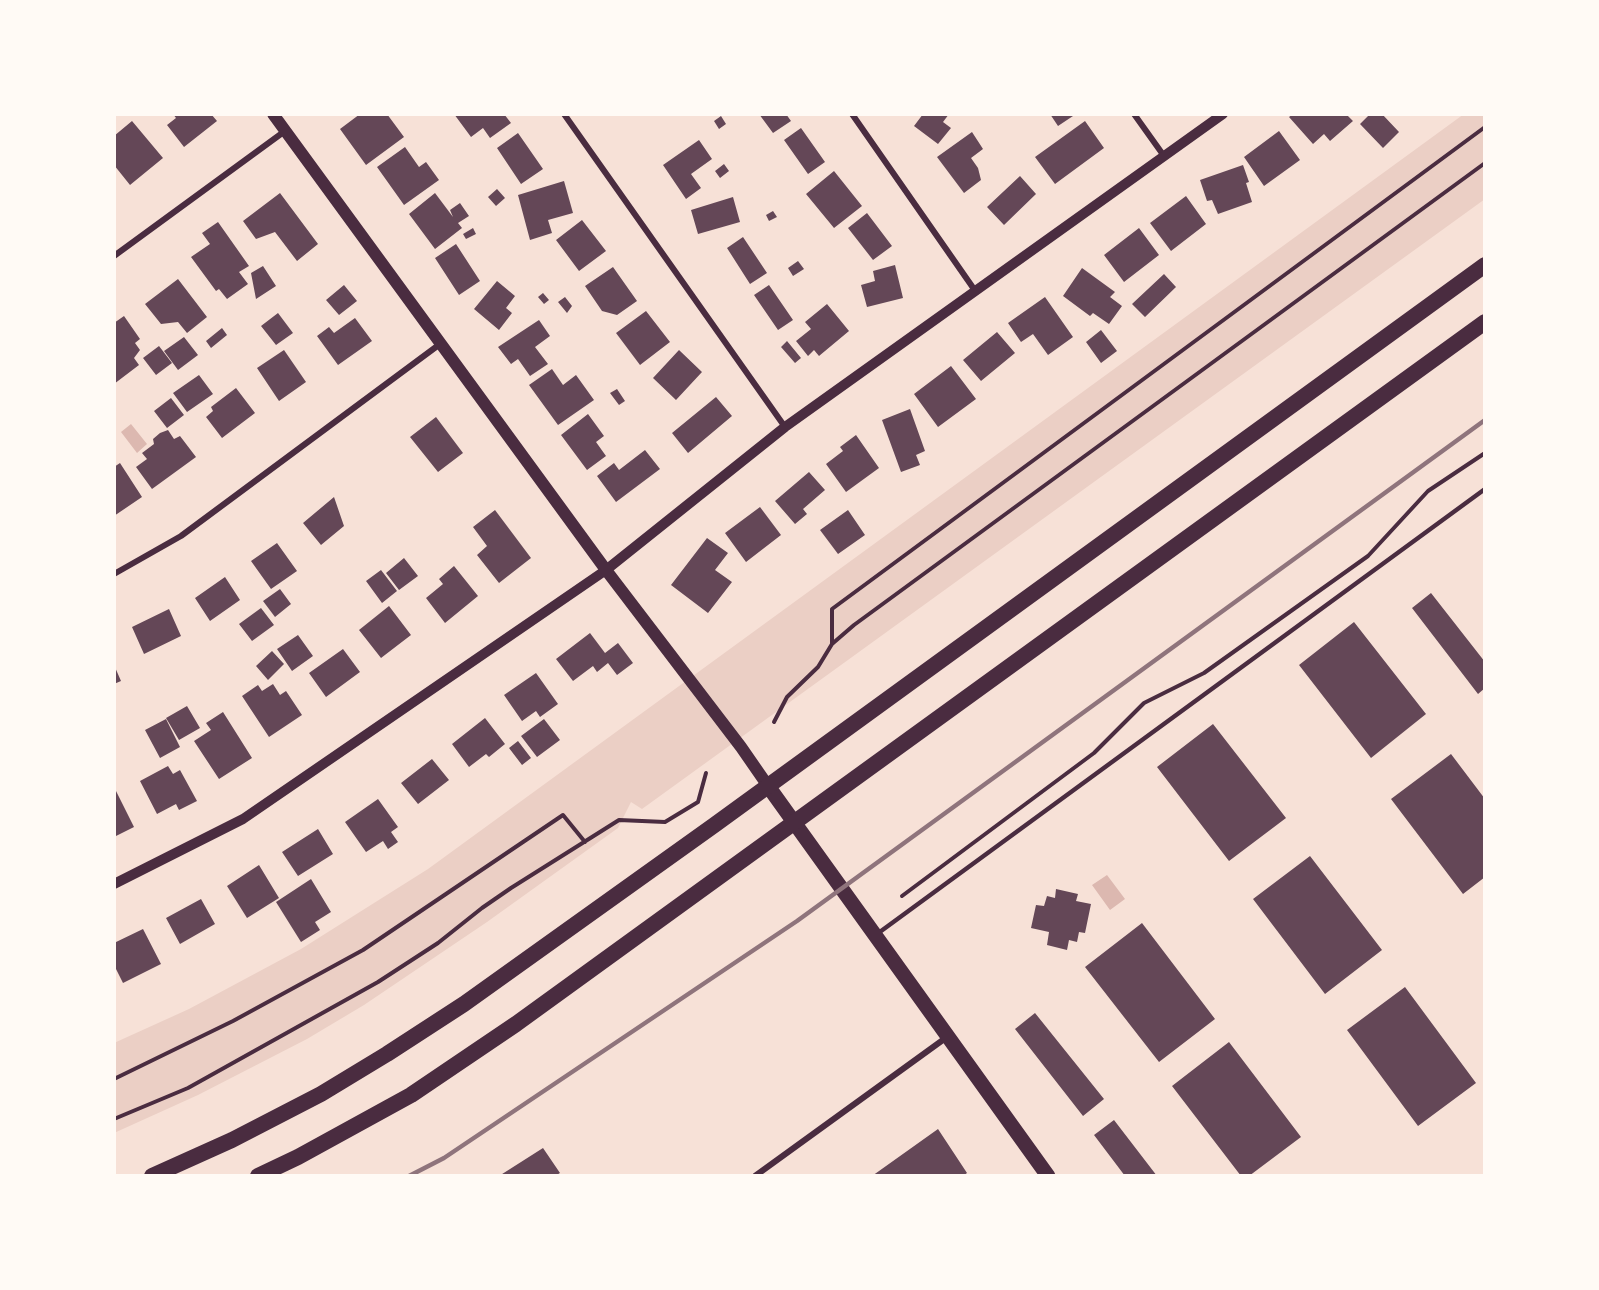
<!DOCTYPE html>
<html>
<head>
<meta charset="utf-8">
<style>
	body { margin:0 }
	#map { position:relative; width:1599px; height:1290px; overflow:hidden; background:#f7e1d7; font-family:Commissioner,sans-serif }
	canvas { display:block }
	.frame { position:absolute; inset:0; border:116px solid #fffaf5; pointer-events:none }
</style>
</head>
<body>
<div id="map">
<canvas width="1599" height="1290"></canvas>
<div class="frame"></div>
</div>
<script>
const g = document.querySelector('canvas').getContext('2d');
g.lineJoin = 'round';
function fillPath(path, color) { g.fillStyle = color; g.fill(path, 'evenodd'); }
const shape = rows => new Path2D(rows.map(r => 'M' + r).join(''));
function trace(path, color, width, dash) { g.strokeStyle = color; g.lineWidth = width; g.lineCap = dash ? 'butt' : 'round'; g.setLineDash(dash || []); g.stroke(path); }
const green = shape([
	[1464,114,1485,114,1485,199,642,809,631,802,618,828,487,922,364,1005,307,1039,198,1095,114,1133,114,1043,189,1009,301,949,428,869]
]);
const water = shape([
	[131,424,147,444,137,453,121,432],
	[1107,875,1125,899,1110,910,1092,885]
]);
const building = shape([
	[173,114,211,114,217,121,184,147,167,125,176,118],
	[360,114,387,114,404,137,366,165,340,129],
	[454,114,504,114,511,123,490,138,483,128,471,137],
	[759,114,786,114,791,121,773,133],
	[923,114,949,114,943,122,951,128,938,144,914,126],
	[1050,114,1076,114,1058,126],
	[1293,114,1346,114,1353,121,1330,141,1324,134,1313,144,1289,117],
	[1370,114,1382,114,1399,132,1383,148,1360,124],
	[721,116,726,124,719,129,714,121],
	[132,121,163,158,130,185,114,165,114,136],
	[1085,121,1104,148,1055,184,1035,157],
	[801,128,825,162,808,174,784,140],
	[1279,131,1300,160,1264,186,1244,157],
	[972,132,983,149,971,158,978,168,981,180,964,193,937,157],
	[518,133,543,169,521,184,497,148],
	[699,140,712,159,691,174,701,188,686,199,663,165],
	[405,147,419,167,426,162,439,180,404,205,377,167],
	[724,164,729,171,720,178,715,171],
	[1243,165,1249,182,1246,183,1252,202,1218,214,1212,200,1207,201,1200,180],
	[834,171,862,206,834,228,806,194],
	[1020,176,1036,194,1004,225,987,207],
	[564,181,573,213,548,220,552,233,530,240,518,195],
	[497,189,505,198,496,206,488,197],
	[280,193,318,244,297,261,275,232,256,239,243,221],
	[435,193,453,217,450,210,460,203,469,216,458,223,462,228,435,249,409,214],
	[1186,196,1206,224,1171,251,1150,223],
	[733,197,740,222,698,234,691,210],
	[773,211,777,217,769,221,766,215],
	[867,213,892,246,873,260,848,228],
	[582,220,606,251,579,271,556,240],
	[218,222,249,266,239,272,248,284,227,299,219,289,216,291,191,257,210,244,202,233],
	[473,228,476,234,466,239,463,234],
	[1139,228,1159,255,1124,282,1104,255],
	[743,237,767,273,750,284,727,248],
	[456,244,480,281,459,295,435,258],
	[798,261,804,269,793,276,788,268],
	[895,265,903,298,867,307,861,285,875,281,873,271],
	[263,266,276,286,256,299,251,273],
	[613,267,637,301,617,315,602,311,585,286],
	[1082,268,1115,292,1110,297,1122,306,1109,324,1093,313,1090,316,1063,296],
	[1164,274,1176,287,1145,317,1132,304],
	[178,279,207,317,187,333,178,322,161,324,145,304],
	[497,281,515,296,506,308,512,313,499,330,474,309],
	[344,285,357,301,339,315,326,300],
	[769,285,793,320,778,330,754,295],
	[543,293,549,300,544,304,538,297],
	[565,297,572,306,567,313,558,302],
	[1045,297,1073,337,1048,355,1033,334,1021,342,1008,323],
	[827,304,849,331,819,356,814,350,808,356,796,341,811,329,805,322],
	[646,311,670,342,640,365,616,333],
	[278,313,293,333,276,345,261,326],
	[124,316,140,339,135,343,140,350,134,358,139,365,114,384,114,323],
	[355,318,372,341,338,365,317,336,329,327,334,333],
	[539,320,550,336,535,347,548,364,530,376,518,359,511,364,498,347],
	[222,328,227,335,211,348,206,341],
	[1101,330,1117,351,1101,363,1086,342],
	[997,332,1015,353,981,381,963,360],
	[184,337,198,355,178,370,164,351],
	[787,341,801,358,795,363,781,347],
	[159,346,172,363,156,375,143,358],
	[284,350,306,382,279,401,257,368],
	[679,350,702,372,676,400,653,378],
	[951,366,976,399,938,427,914,394],
	[552,369,563,385,576,375,594,400,558,425,529,385],
	[199,375,213,394,187,412,173,393],
	[236,388,255,413,222,438,206,417,213,411,211,407],
	[617,389,625,401,619,405,610,393],
	[716,397,732,416,688,453,672,433],
	[171,398,184,415,167,428,154,411],
	[910,409,925,451,916,455,920,465,901,472,882,420],
	[588,414,604,436,596,442,606,456,587,470,561,435],
	[436,417,463,453,438,472,410,437],
	[168,430,174,439,180,436,196,457,152,489,136,467,147,459,142,453,154,444,153,439,160,433],
	[856,435,879,468,846,492,826,464,843,451,840,447],
	[645,450,660,469,616,502,597,476,614,463,619,470],
	[120,463,142,497,114,516,114,467],
	[809,472,825,490,803,509,807,514,795,524,775,501],
	[334,497,344,526,321,545,303,523],
	[760,507,781,535,746,562,725,533],
	[495,510,531,558,499,583,477,555,487,546,473,527],
	[848,510,865,535,838,554,820,530],
	[707,538,728,553,715,570,732,582,708,613,671,585],
	[277,543,297,571,271,589,251,561],
	[404,558,418,576,399,590,386,573],
	[454,566,478,596,445,623,426,598,443,584,439,579],
	[381,570,397,591,382,603,366,581],
	[225,577,240,600,210,621,195,598],
	[280,589,291,604,275,617,263,601],
	[1431,593,1485,662,1485,688,1478,694,1412,608],
	[389,606,411,635,381,658,359,630],
	[261,608,274,625,252,641,239,624],
	[169,609,181,636,144,654,132,627],
	[1354,622,1426,714,1371,758,1299,665],
	[590,633,605,653,618,643,633,663,617,675,608,663,597,672,593,666,573,681,556,659],
	[298,635,313,656,292,671,277,649],
	[343,649,360,672,326,697,309,673],
	[272,651,284,664,268,680,256,666],
	[114,665,121,681,114,684],
	[536,673,558,704,540,717,536,711,522,721,504,695],
	[273,684,280,695,286,691,302,715,269,737,242,696,258,685,262,691],
	[187,706,200,728,179,740,166,718],
	[223,712,252,758,219,779,194,741,211,730,206,723],
	[485,718,505,744,489,757,486,754,469,767,452,744],
	[166,719,180,747,160,758,145,730],
	[544,719,560,740,537,757,521,736],
	[1213,724,1286,818,1229,861,1157,767],
	[518,741,531,758,522,765,509,748],
	[1451,754,1485,799,1485,877,1463,894,1391,799],
	[432,759,449,780,418,804,401,783],
	[168,766,173,774,180,770,197,801,179,810,176,804,157,814,140,781],
	[114,787,134,827,114,837],
	[378,799,398,827,391,832,398,842,388,849,383,841,366,852,345,822],
	[318,829,333,854,298,876,282,852],
	[1310,856,1382,950,1325,994,1253,899],
	[259,865,279,898,247,918,227,886],
	[311,879,331,912,315,922,320,930,301,942,276,902],
	[1056,889,1078,894,1076,901,1091,904,1085,933,1079,932,1077,942,1069,940,1067,950,1047,945,1049,932,1031,928,1036,905,1044,906,1047,896,1055,898],
	[201,899,215,924,180,944,166,918],
	[1142,923,1215,1019,1159,1062,1085,967],
	[143,929,161,964,123,983,114,965,114,943],
	[1405,987,1476,1083,1418,1126,1347,1030],
	[1035,1013,1104,1099,1083,1116,1015,1029],
	[1229,1042,1301,1137,1249,1176,1241,1176,1172,1086],
	[1114,1120,1157,1176,1125,1176,1094,1135],
	[938,1129,967,1173,963,1176,872,1176],
	[543,1148,560,1173,555,1176,499,1176]
]);
const path = shape([
	[832,644,854,625,1485,163],
	[774,722,787,697,818,667,832,644,832,609,1485,127],
	[902,896,1094,753,1144,703,1204,673,1368,556,1428,491,1485,453],
	[114,1079,233,1021,363,950,563,815,585,842],
	[114,1119,188,1088,378,982,438,943,482,908,511,888,619,820,665,822,698,802,706,773]
]);
const service = shape([
	[877,934,1485,489]
]);
const minor = shape([
	[564,114,785,427],
	[852,114,976,292],
	[1134,114,1164,156],
	[114,256,285,131],
	[114,574,181,536,440,344],
	[755,1176,947,1037]
]);
const tertiary = shape([
	[114,884,243,819,606,570,785,427,1223,114]
]);
const secondary = shape([
	[273,114,606,570,741,747,768,786]
]);
const primary = shape([
	[768,786,1048,1176]
]);
const trunk = shape([
	[152,1176,232,1140,321,1094,387,1054,464,1004,713,826,1485,265],
	[258,1176,298,1157,411,1095,516,1024,1485,322]
]);
const rail = shape([
	[409,1176,444,1158,797,921,1485,420]
]);
fillPath(green, '#ebcfc5');
fillPath(water, '#dcb8b0');
fillPath(building, '#644757');
trace(path, '#4a2c40', 4);
trace(service, '#4a2c40', 4.5);
trace(minor, '#4a2c40', 6);
trace(tertiary, '#4a2c40', 10);
trace(secondary, '#4a2c40', 12);
trace(primary, '#4a2c40', 15);
trace(trunk, '#4a2c40', 16);
trace(rail, '#8f747c', 4.5);
</script>
</body>
</html>
